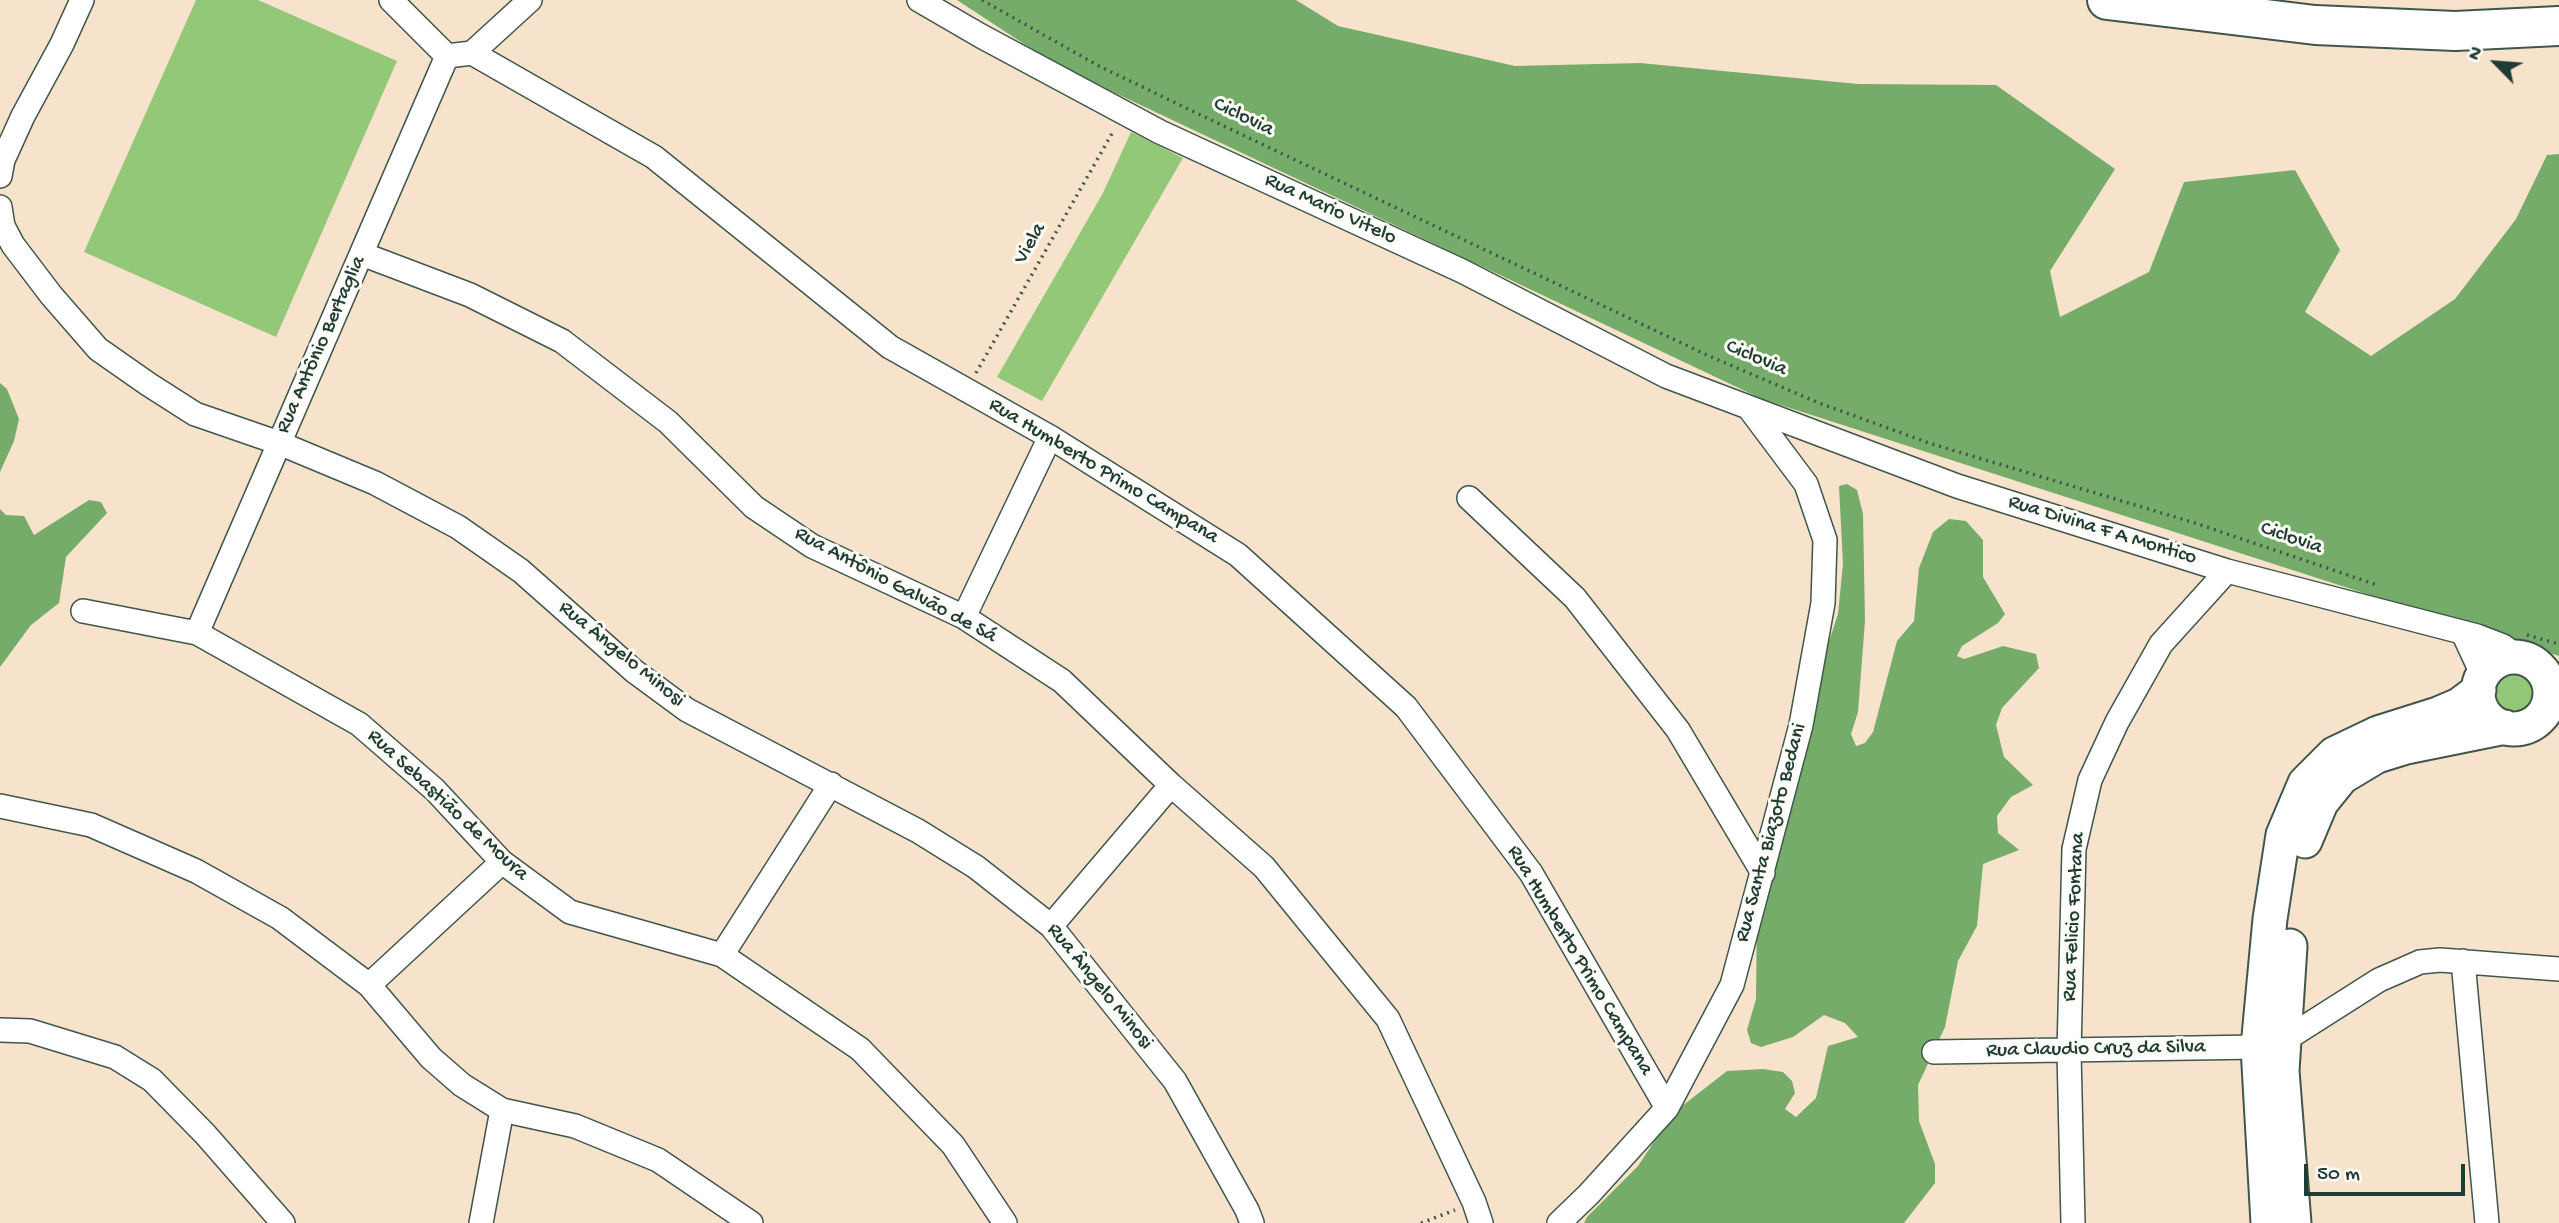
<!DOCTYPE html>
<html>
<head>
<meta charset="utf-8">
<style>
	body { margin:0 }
	#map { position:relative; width:2559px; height:1223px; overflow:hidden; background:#f7e3cc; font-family:"Gochi Hand",sans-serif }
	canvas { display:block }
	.north { position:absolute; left:2461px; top:28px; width:70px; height:70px; -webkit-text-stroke:5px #fdfcf7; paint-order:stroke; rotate:295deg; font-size:19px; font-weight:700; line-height:28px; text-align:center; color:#1f3d34 }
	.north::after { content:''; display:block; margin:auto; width:24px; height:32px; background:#1f3d34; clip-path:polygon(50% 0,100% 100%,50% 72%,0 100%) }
	.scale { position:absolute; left:2304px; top:1164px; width:161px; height:32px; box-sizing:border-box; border:4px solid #1f3d34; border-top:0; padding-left:9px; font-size:21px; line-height:24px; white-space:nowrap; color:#1f3d34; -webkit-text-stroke:5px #fdfcf7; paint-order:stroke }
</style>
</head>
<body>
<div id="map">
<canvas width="2559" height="1223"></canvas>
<div class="north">N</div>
<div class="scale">50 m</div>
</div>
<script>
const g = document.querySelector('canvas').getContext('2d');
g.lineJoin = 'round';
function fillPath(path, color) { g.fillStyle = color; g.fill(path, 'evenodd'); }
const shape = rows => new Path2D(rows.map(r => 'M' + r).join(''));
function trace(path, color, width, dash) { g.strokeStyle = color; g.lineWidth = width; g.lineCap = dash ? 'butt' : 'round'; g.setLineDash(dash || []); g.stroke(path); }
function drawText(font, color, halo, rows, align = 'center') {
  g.font = font + ' "Gochi Hand",sans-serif'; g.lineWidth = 6; g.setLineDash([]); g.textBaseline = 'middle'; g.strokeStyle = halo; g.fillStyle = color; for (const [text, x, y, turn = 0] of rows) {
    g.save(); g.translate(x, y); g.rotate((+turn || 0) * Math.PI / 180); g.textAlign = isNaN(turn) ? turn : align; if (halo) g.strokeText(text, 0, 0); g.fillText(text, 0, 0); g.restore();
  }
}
const green = shape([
	[196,0,258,0,397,61,276,337,84,252],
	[1131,132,1183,158,1042,401,997,377,1103,193],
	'2487 695a24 24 0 1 1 48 0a24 24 0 1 1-48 0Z'
]);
const forest = shape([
	[957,0,1296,0,1338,26,1515,66,1640,63,1858,84,1996,85,2115,169,2050,271,2060,317,2149,272,2184,182,2295,170,2340,250,2305,312,2371,356,2455,299,2516,219,2547,155,2559,154,2559,656,1762,399,1056,65],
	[0,383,7,389,19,419,14,441,0,472],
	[1847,484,1857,490,1863,514,1865,621,1858,712,1851,734,1856,746,1865,743,1873,732,1897,641,1914,621,1919,568,1933,532,1949,519,1966,521,1983,540,1983,577,2005,614,1998,623,1962,646,1957,656,1964,659,2003,646,2036,654,2039,668,2002,708,1996,725,2004,757,2033,785,2011,797,1997,816,1998,833,2019,850,1983,864,1977,926,1958,961,1945,1027,1918,1085,1919,1121,1935,1164,1935,1183,1904,1223,1584,1223,1587,1217,1638,1166,1673,1113,1727,1071,1763,1069,1783,1072,1792,1081,1795,1093,1785,1109,1796,1117,1816,1098,1828,1046,1858,1037,1845,1023,1824,1015,1793,1037,1761,1047,1751,1043,1747,1030,1756,999,1757,908,1778,797,1838,614,1843,564,1839,486],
	[89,500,101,502,107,513,66,557,59,603,31,625,0,667,0,509,6,515,24,516,34,535]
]);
const path = shape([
	[982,0,1097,65,1213,121,1709,356,1819,403,1929,443,2195,523,2377,585],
	[976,373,1114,130],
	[2527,635,2559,644],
	[1421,1223,1455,1210]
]);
const street = shape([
	[391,0,447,56,472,53,654,157,890,347,1050,437,1238,555,1406,707,1531,873,1667,1108],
	[919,0,981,36,1160,132,1462,271,1666,376,1957,486,2227,571,2477,636,2503,646,2518,657],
	[472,53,530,0],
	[0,176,3,160,23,116,62,44,82,0],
	[0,207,3,226,13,245,51,295,98,349,148,384,195,414,279,443,375,483,458,527,521,571,634,671,687,710,918,831,976,867,1051,926,1175,1081,1247,1210,1252,1223],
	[362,254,470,295,562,341,668,422,754,507,812,546,964,617,1062,681,1171,785,1264,867,1388,1019,1474,1202,1481,1223],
	[1469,498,1575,598,1678,730,1763,873],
	[83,611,197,633,359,724,435,790,502,862,570,912,722,955,860,1049,953,1145,1005,1223],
	[964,617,1050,437],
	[197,633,447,56],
	[2463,633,2483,676],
	[0,806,91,825,196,871,280,918,369,985,431,1058,462,1085,502,1110,575,1126,658,1160,751,1223],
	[1051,926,1171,785],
	[722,955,831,784],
	[2463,961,2487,1223],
	[369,985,502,862],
	[0,1030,30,1031,115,1057,152,1080,205,1134,283,1223],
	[1934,1052,2258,1047,2283,1041,2379,980,2420,962,2440,960,2559,969],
	[481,1223,502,1110],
	[1559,1223,1589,1194,1667,1108,1732,985,1801,725,1823,603,1825,540,1806,484,1749,408],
	[2073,1223,2069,1052,2074,849,2090,780,2117,722,2161,644,2227,571]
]);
const secondary = shape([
	'2478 693a36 36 0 1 1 72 0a36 36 0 1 1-72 0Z',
	[2305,841,2321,803,2342,777,2377,756,2406,747,2505,727],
	[2290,946,2282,1071,2294,1223],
	[2268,1223,2258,1047,2270,919,2283,835,2305,783,2334,754,2378,733,2438,714,2459,705,2479,690]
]);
const highway = shape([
	[2107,0,2315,25,2455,31,2559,26]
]);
const streetNames = [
	["Ciclovia",1243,118,26],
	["Rua Mario Vitelo",1330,210,25],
	["Viela",1031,244,-60],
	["Rua Antônio Bertaglia",322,345,-66],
	["Ciclovia",1756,359,23],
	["Rua Humberto Primo Campana",1103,472,31],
	["Rua Divina F A Montico",2102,531,17],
	["Ciclovia",2291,539,19],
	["Rua Antônio Galvão de Sá",895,586,28],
	["Rua Ângelo Minosi",621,655,39],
	["Rua Sebastião de Moura",447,806,43],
	["Rua Santa Biazoto Bedani",1772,833,-75],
	["Rua Felicio Fontana",2075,917,-87],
	["Rua Humberto Primo Campana",1579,961,59],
	["Rua Ângelo Minosi",1099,987,51],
	["Rua Claudio Cruz da Silva",2096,1050,-1]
];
fillPath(green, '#93c879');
fillPath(forest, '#76ac69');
trace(street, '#3f564b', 26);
trace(secondary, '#3f564b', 37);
trace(highway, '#3f564b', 42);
trace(path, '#3f564b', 3.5, [2, 5]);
trace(street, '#fff', 23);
trace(secondary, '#fff', 33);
trace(highway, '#fff', 38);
drawText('21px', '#1f3d34', '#fdfcf7', streetNames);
</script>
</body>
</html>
